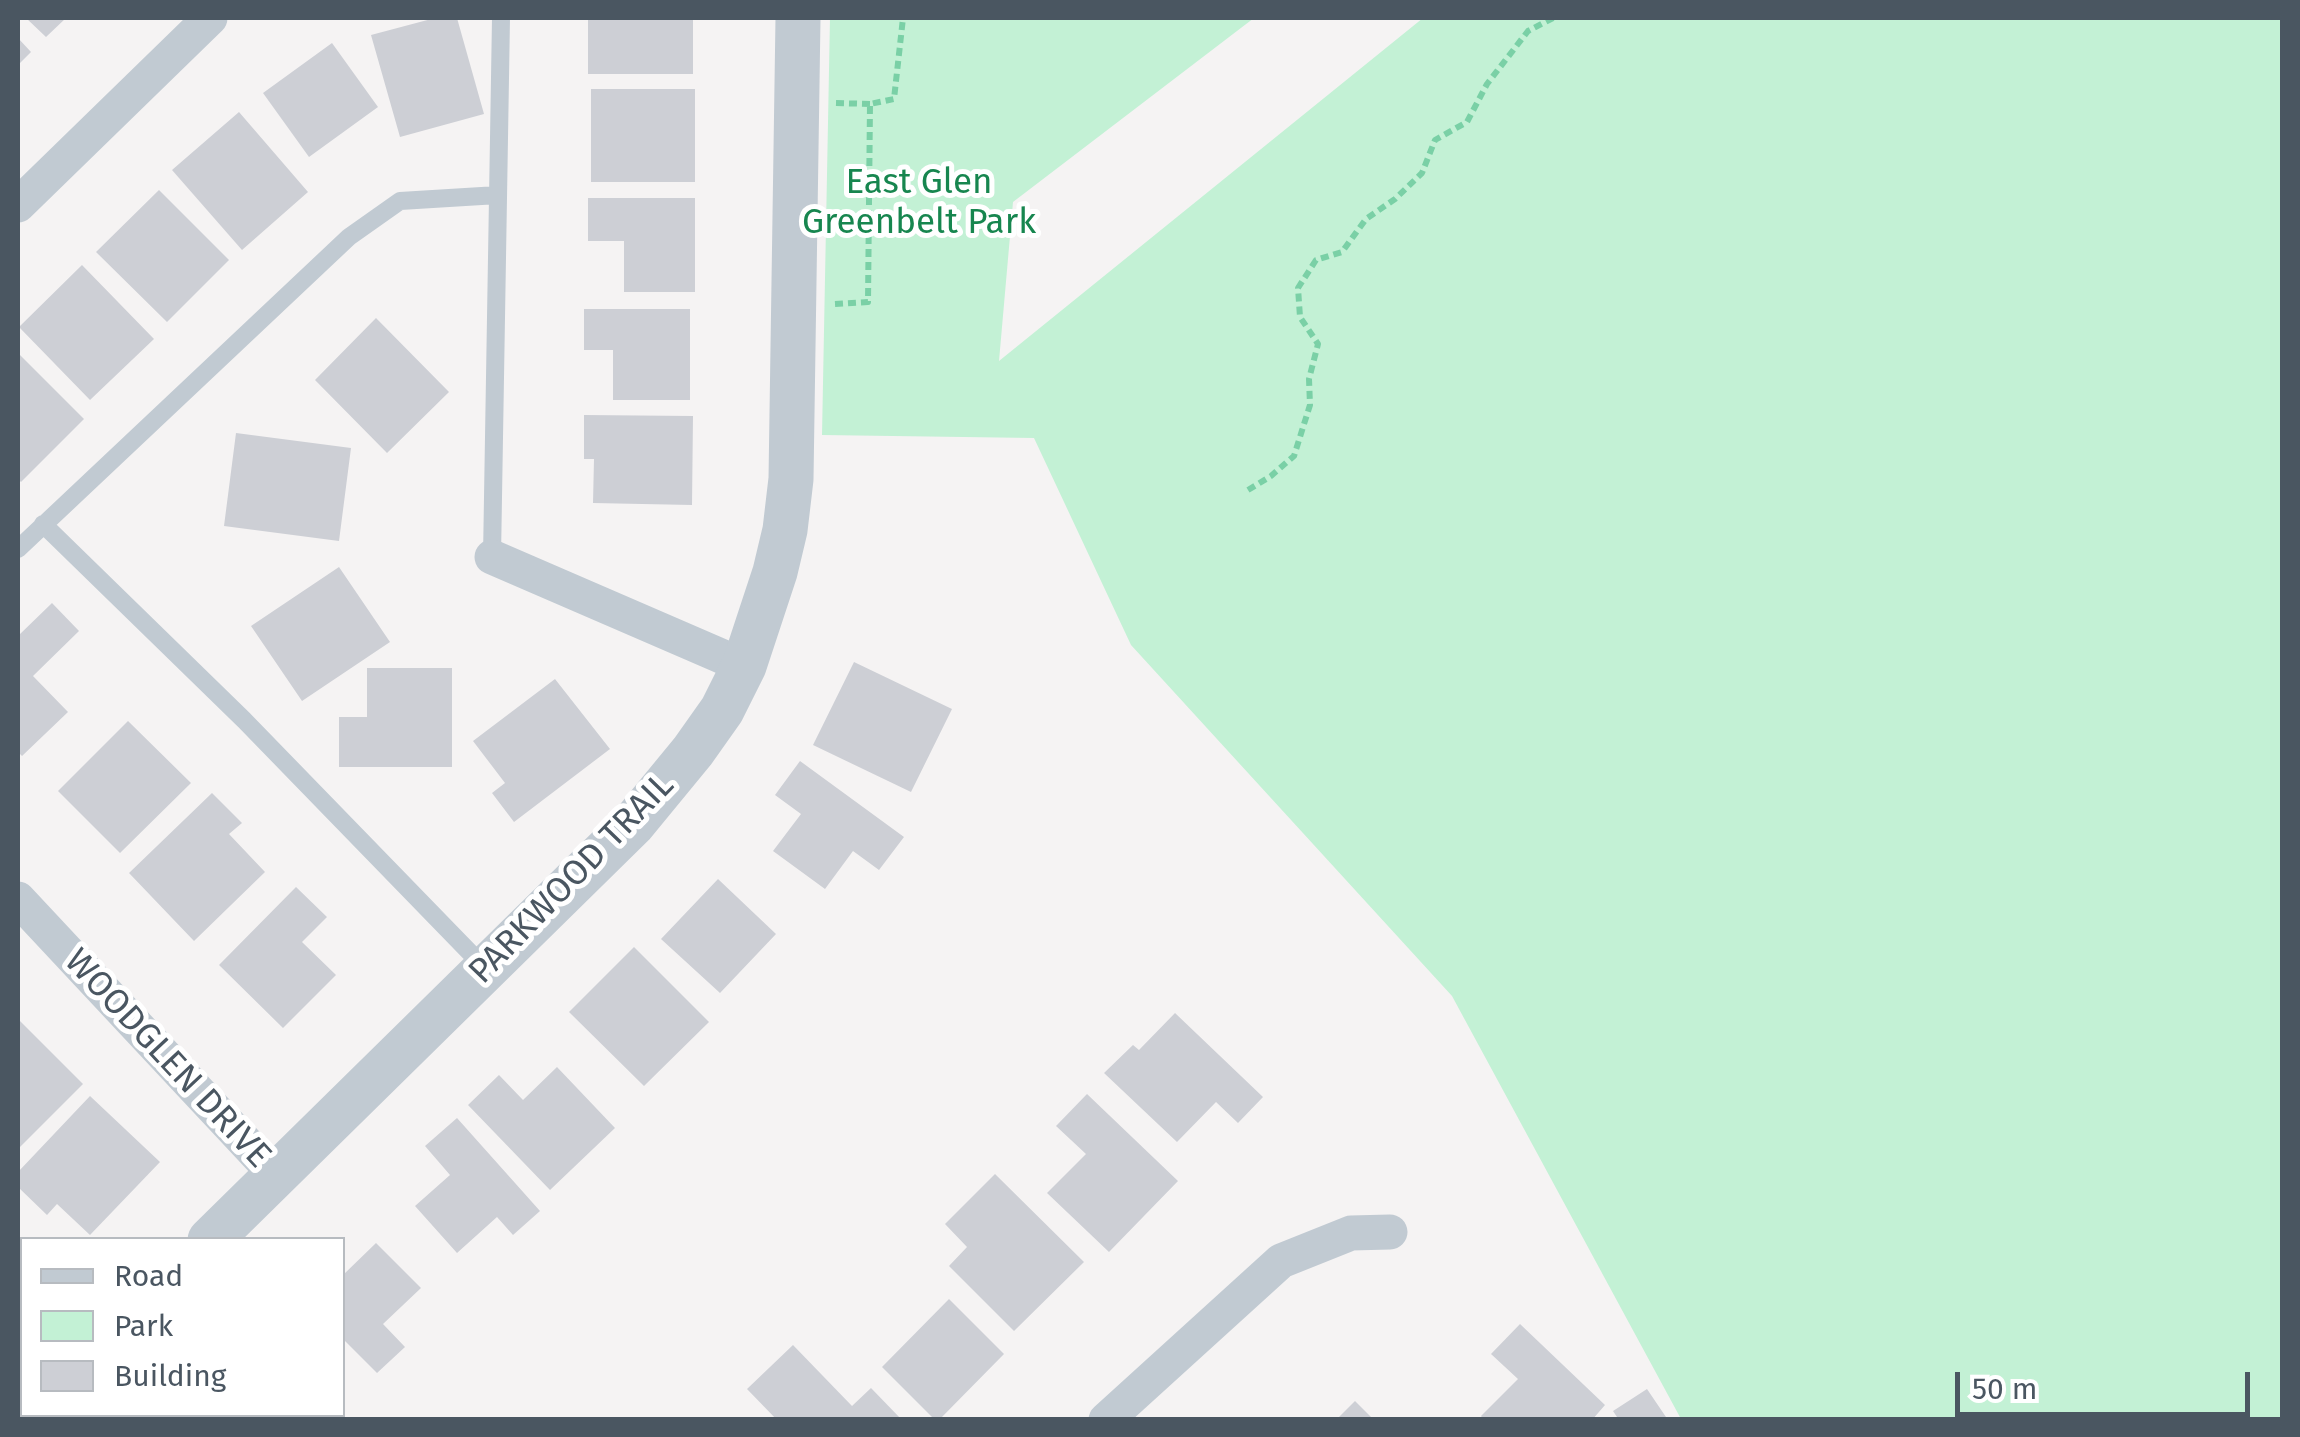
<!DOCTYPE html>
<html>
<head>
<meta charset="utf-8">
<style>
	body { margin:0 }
	#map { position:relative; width:2300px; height:1437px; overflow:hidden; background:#f5f3f3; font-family:"Fira Sans",sans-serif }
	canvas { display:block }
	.frame { position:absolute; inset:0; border:20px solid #4a5661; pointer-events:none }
	.legend { position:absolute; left:20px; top:1237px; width:325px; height:180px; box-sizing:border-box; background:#fff; border:2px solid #b7bbc0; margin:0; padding:12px 18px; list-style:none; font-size:30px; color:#4a5661 }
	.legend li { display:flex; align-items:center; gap:20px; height:50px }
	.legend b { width:50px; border:2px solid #b7bbc0 }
	.scale { position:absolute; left:1955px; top:1372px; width:295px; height:45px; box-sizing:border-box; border:5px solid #4a5661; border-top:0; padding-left:12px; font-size:30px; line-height:35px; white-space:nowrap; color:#4a5661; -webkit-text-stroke:8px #fff; paint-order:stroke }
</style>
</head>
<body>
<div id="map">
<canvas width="2300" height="1437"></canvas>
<div class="frame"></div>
<ul class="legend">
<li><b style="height:12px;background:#c1cad2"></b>Road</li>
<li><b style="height:28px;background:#c3f1d5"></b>Park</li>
<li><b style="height:28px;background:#cdcfd5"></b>Building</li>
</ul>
<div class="scale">50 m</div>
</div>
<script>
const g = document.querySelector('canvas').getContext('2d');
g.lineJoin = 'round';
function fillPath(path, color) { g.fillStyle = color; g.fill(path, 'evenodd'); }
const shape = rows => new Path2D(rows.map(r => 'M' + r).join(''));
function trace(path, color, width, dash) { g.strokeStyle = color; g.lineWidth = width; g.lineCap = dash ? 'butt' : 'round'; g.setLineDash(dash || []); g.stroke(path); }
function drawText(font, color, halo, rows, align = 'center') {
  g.font = font + ' "Fira Sans",sans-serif'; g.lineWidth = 10; g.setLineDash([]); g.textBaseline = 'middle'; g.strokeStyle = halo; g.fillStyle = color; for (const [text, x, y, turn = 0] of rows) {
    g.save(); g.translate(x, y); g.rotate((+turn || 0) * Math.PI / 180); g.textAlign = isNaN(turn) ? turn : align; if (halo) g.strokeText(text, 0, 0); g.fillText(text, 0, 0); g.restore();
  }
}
const green = shape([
	[830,18,1254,18,1013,202,999,361,1423,18,2282,18,2282,1419,1681,1419,1452,996,1131,645,1034,438,822,435]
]);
const building = shape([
	[26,18,66,18,46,37],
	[435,18,457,18,484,114,400,137,371,35],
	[588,18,693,18,693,74,588,74],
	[18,38,31,52,18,65],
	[332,43,378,107,309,157,263,93],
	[591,89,695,89,695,182,591,182],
	[239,112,308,192,242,250,172,170],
	[159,190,229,260,167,322,96,252],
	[588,198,695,198,695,292,624,292,624,241,588,241],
	[82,265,154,339,90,400,19,327],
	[584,309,690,309,690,400,613,400,613,350,584,350],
	[376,318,449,392,387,453,315,380],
	[18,353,84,419,21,482,18,479],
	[584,415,693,416,692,505,593,503,594,459,584,459],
	[236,433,351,448,339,541,224,526],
	[339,567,390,642,302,701,251,626],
	[52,603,79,631,33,676,68,712,22,756,18,752,18,636],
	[854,662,952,709,911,792,813,745],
	[367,668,452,668,452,767,339,767,339,717,367,717],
	[555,679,610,749,514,822,492,793,505,783,473,741],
	[128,721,191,783,120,853,58,791],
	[800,761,904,837,879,870,853,851,825,889,773,851,801,814,775,795],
	[212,793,242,823,229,834,265,872,194,941,129,873],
	[718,879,776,934,720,993,661,939],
	[296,887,327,917,302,942,336,975,283,1028,219,965],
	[634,947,709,1022,644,1086,569,1012],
	[1175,1013,1263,1097,1238,1123,1216,1102,1177,1142,1104,1073,1133,1045,1139,1050],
	[18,1019,83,1084,18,1149],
	[557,1067,615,1128,550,1190,468,1105,499,1075,523,1100],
	[1087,1094,1178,1181,1109,1252,1047,1193,1086,1154,1056,1126],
	[90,1096,160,1162,90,1235,57,1204,47,1215,18,1187,18,1172],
	[457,1118,540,1211,513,1235,497,1217,457,1253,415,1206,450,1175,425,1146],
	[995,1174,1084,1262,1014,1331,949,1266,967,1247,945,1224],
	[376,1243,421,1288,383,1324,405,1347,377,1373,342,1338,342,1276],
	[949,1299,1004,1354,939,1420,935,1420,882,1367],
	[1520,1324,1605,1405,1592,1420,1484,1420,1481,1416,1518,1379,1491,1354],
	[793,1345,852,1406,871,1388,902,1420,777,1420,747,1389],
	[1647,1389,1668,1420,1619,1420,1613,1411],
	[1355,1401,1374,1420,1336,1420],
	[158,1414,203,1414,208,1420,153,1420],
	[252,1414,309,1414,304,1420,257,1420]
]);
const path = shape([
	[836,103,870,104],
	[835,304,868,302,870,104,894,99,903,18],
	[1248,490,1271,476,1294,456,1310,405,1309,379,1318,344,1300,317,1298,288,1316,260,1342,252,1366,219,1395,199,1422,173,1435,140,1467,122,1487,84,1528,31,1553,18]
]);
const service = shape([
	[43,524,244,720,484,967],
	[18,549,349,237,400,201,498,195],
	[492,557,501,18],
	[18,1274,22,1279]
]);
const minor = shape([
	[18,205,210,18],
	[492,557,744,666],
	[18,899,276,1175],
	[1106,1420,1281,1261,1351,1233,1390,1232]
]);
const tertiary = shape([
	[210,1240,633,824,693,751,722,710,744,666,775,572,785,530,791,479,798,18],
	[23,1420,28,1414]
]);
const parkNames = [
	["East Glen",919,183],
	["Greenbelt Park",919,223]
];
const streetNames = [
	["PARKWOOD TRAIL",572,879,-46],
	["WOODGLEN DRIVE",167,1059,47]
];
fillPath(green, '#c3f1d5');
fillPath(building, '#cdcfd5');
trace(path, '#7ad0a6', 6, [8, 5]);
trace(service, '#c1cad2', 18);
trace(minor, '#c1cad2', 35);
trace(tertiary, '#c1cad2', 45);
drawText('35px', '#17864f', '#fff', parkNames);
drawText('35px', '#4a5661', '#fff', streetNames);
</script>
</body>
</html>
